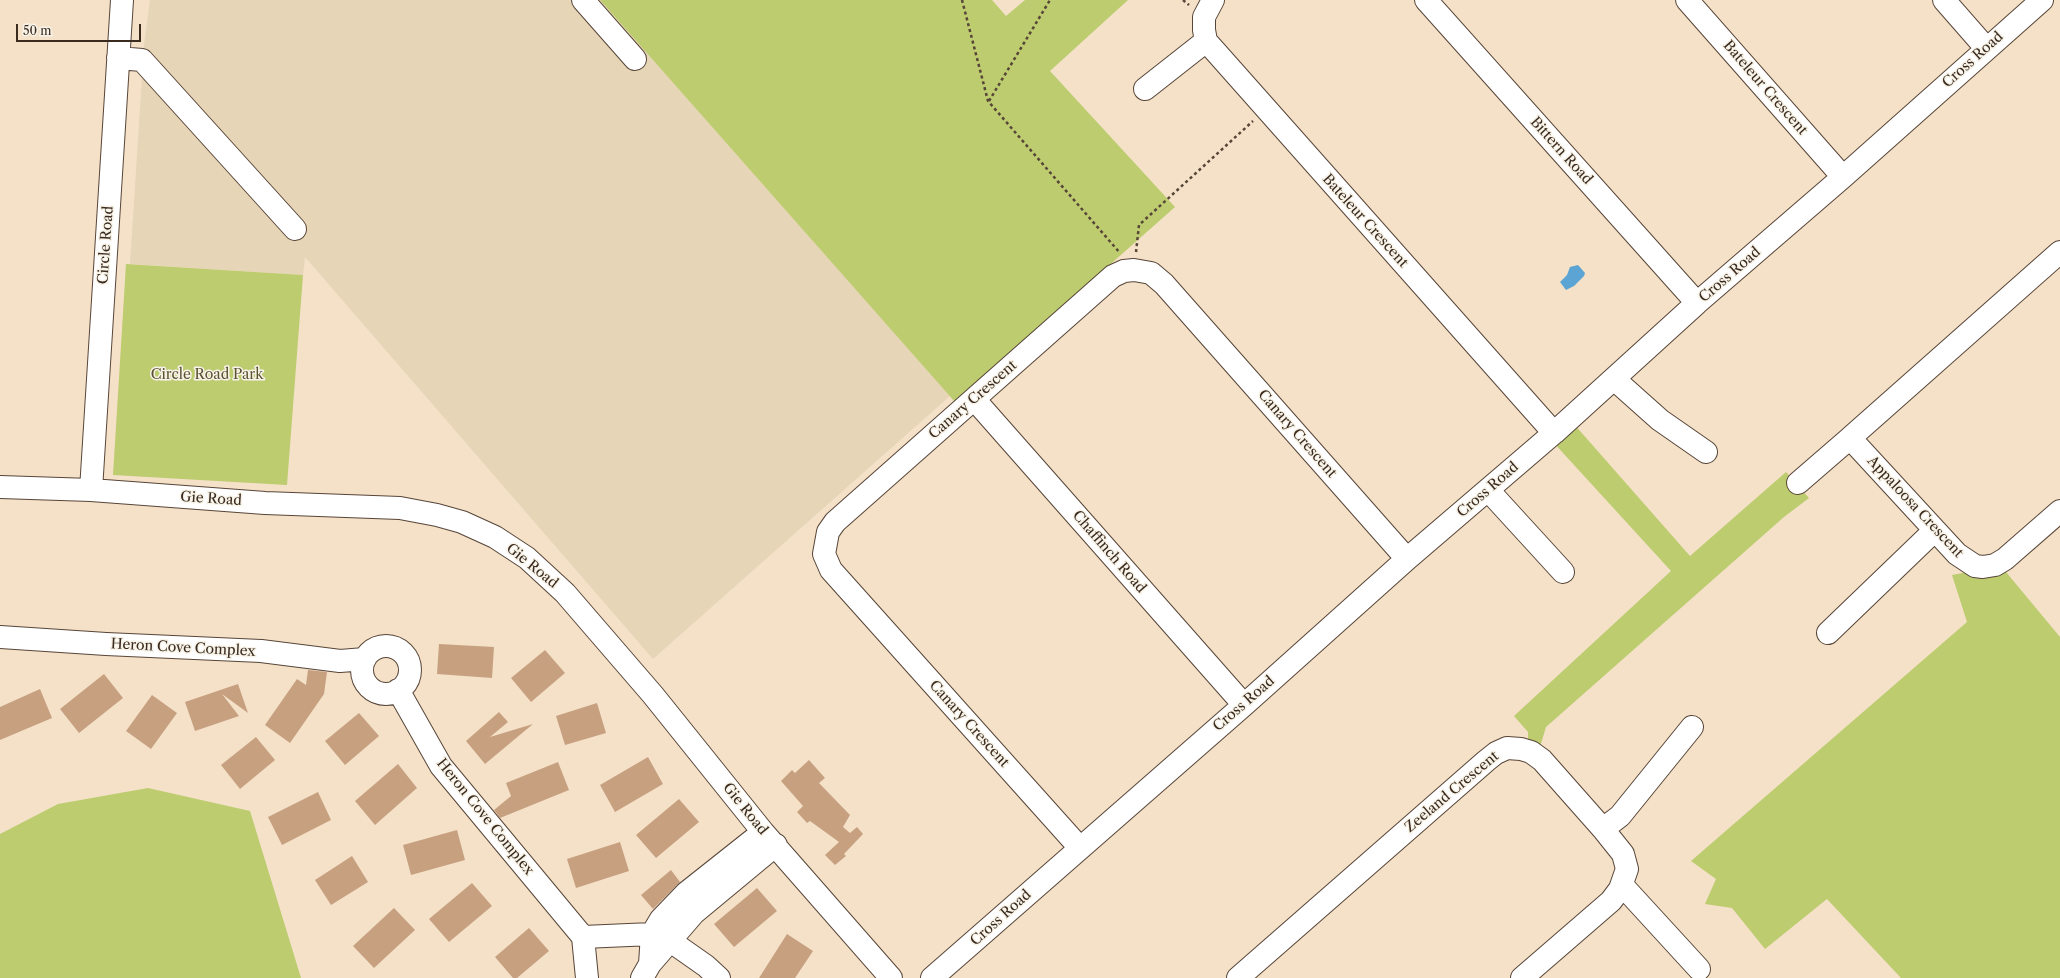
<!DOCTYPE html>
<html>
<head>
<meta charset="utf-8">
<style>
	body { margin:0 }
	#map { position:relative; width:2060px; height:978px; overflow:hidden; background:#f4e1c8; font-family:"Libre Caslon Text",serif }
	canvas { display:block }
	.scale { position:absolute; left:16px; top:24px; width:125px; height:18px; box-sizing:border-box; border:2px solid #3b2a1e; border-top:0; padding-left:5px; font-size:12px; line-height:14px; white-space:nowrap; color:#3b2a1e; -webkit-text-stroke:3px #f7f3e8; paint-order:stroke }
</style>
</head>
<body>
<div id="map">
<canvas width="2060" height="978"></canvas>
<div class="scale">50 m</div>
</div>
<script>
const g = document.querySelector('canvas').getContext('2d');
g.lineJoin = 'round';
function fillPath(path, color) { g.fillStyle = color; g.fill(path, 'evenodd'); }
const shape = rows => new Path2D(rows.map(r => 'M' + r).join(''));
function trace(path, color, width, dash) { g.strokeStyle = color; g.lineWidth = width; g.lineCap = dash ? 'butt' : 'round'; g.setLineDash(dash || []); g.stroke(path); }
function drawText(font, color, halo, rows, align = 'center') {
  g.font = font + ' "Libre Caslon Text",serif'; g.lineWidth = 3; g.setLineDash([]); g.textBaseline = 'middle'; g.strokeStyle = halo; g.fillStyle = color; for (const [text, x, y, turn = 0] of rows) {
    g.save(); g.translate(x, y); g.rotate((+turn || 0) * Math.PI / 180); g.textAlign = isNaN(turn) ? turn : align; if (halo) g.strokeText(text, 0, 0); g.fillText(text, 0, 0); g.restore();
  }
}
const built = shape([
	[150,0,600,0,950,396,653,659,305,257,303,275,130,264,142,77,140,75]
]);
const green = shape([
	[600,0,992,0,1006,16,1025,0,1128,0,1050,71,1175,207,955,402],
	[126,264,303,275,287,485,113,475],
	[1573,423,1690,556,1786,472,1809,498,1784,517,1546,727,1540,747,1528,742,1528,732,1514,716,1671,571,1553,442],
	[2001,566,2060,637,2060,978,1901,978,1827,899,1765,949,1732,908,1705,904,1716,879,1691,861,1967,622,1952,575],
	[148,788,250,811,301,978,0,978,0,834,58,804]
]);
const water = shape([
	[1578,265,1585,273,1584,276,1574,286,1566,290,1560,282,1567,275,1570,267]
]);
const building = shape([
	[439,644,494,647,492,678,437,674],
	[545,650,565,673,531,702,511,678],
	[308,670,327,672,324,694,290,743,265,725,297,679,306,685],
	[104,674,123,698,79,733,60,709],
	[238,684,248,713,222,694,239,716,195,731,185,702],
	[40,689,52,718,0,740,0,707],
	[152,695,177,713,151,749,126,731],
	[597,703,606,733,565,745,556,716],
	[499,712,508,722,490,737,533,724,485,764,466,741],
	[359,713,379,736,345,765,325,741],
	[256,737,275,760,240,789,221,765],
	[648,757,663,784,615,812,600,785],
	[809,760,825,778,819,783,850,815,843,827,850,833,857,827,863,834,844,854,846,856,835,865,825,855,839,842,810,821,807,823,797,812,803,806,781,781,792,770,795,773],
	[558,762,569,790,500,818,494,810,511,796,506,783],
	[398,764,417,788,375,825,355,801],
	[318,792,331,820,282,845,268,817],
	[679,799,699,822,656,858,636,835],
	[457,830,465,860,411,875,403,845],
	[620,842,629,871,576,888,567,859],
	[352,856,368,882,331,905,315,880],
	[671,870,680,882,653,909,641,895],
	[472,883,492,906,449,942,429,919],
	[757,888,777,911,734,947,714,924],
	[394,908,415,930,374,968,353,946],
	[529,928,549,951,517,978,513,978,495,957],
	[787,934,813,951,795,978,759,978]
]);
const path = shape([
	[962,0,988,101,1120,253],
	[1183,0,1189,5],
	[989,101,1050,0],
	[1136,252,1139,225,1253,121]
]);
const minor = shape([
	[583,0,635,59],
	[1213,0,1204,17,1204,30,1206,41,1215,51,1554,433],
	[1426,0,1697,303],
	[1687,0,1843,177],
	[1944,0,1986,48],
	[118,58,142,60,295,229],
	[1145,89,1206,41],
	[2060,252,1850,438,1957,554,1975,566,1983,567,1995,565,2005,559,2060,511],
	[1614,379,1660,420,1706,452],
	[974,399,1244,705],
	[1798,483,1850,438],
	[0,487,91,490,265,503,400,508,437,515,462,522,495,537,527,558,565,593,653,695,763,832,891,978],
	[91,490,122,0],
	[1488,490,1563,572],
	[1828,633,1934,531],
	[0,637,106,644,261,651,340,661,365,659],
	'362 670a24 24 0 1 1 48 0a24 24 0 1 1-48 0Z',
	[398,690,441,766,583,937,587,978],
	[1603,829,1620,816,1692,727],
	[1080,848,831,570,824,554,828,532,835,522,1113,276,1124,271,1134,270,1151,273,1164,284,1407,559],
	[1622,885,1699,969],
	[583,937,652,934,669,940,706,966,719,978],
	[650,964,652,934,661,919,686,893,763,832],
	[642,978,650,964,694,913,776,845],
	[932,978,1244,705,1407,559,1554,433,1697,303,1843,177,2042,0],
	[1238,978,1486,761,1496,753,1507,748,1521,749,1531,752,1542,760,1603,829,1623,854,1627,869,1620,889,1611,901,1522,978]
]);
const streetNames = [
	["Cross Road",1973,60,-42],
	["Bateleur Crescent",1765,88,49],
	["Bittern Road",1561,151,48],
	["Bateleur Crescent",1365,221,48],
	["Circle Road",106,245,-86],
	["Cross Road",1730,275,-41],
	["Canary Crescent",973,400,-41],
	["Canary Crescent",1297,434,49],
	["Cross Road",1488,490,-41],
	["Gie Road",211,499,4],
	["Appaloosa Crescent",1915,507,47],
	["Chaffinch Road",1109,552,49],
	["Gie Road",532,566,39],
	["Heron Cove Complex",183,648,3],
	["Cross Road",1244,704,-41],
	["Canary Crescent",969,724,48],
	["Zeeland Crescent",1452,792,-40],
	["Gie Road",745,809,51],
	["Heron Cove Complex",485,817,51],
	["Cross Road",1001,918,-42]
];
const parkNames = [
	["Circle Road Park",207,375]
];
fillPath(built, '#e7d5b7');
fillPath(green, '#bccc6f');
fillPath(water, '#5ca4d3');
fillPath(building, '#c7a080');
trace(minor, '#574538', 24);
trace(path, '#574538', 2.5, [3, 3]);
trace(minor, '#fff', 22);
drawText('14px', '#3b2a1e', '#f7f3e8', streetNames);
drawText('14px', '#5b5232', '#f7f3e8', parkNames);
</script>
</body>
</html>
